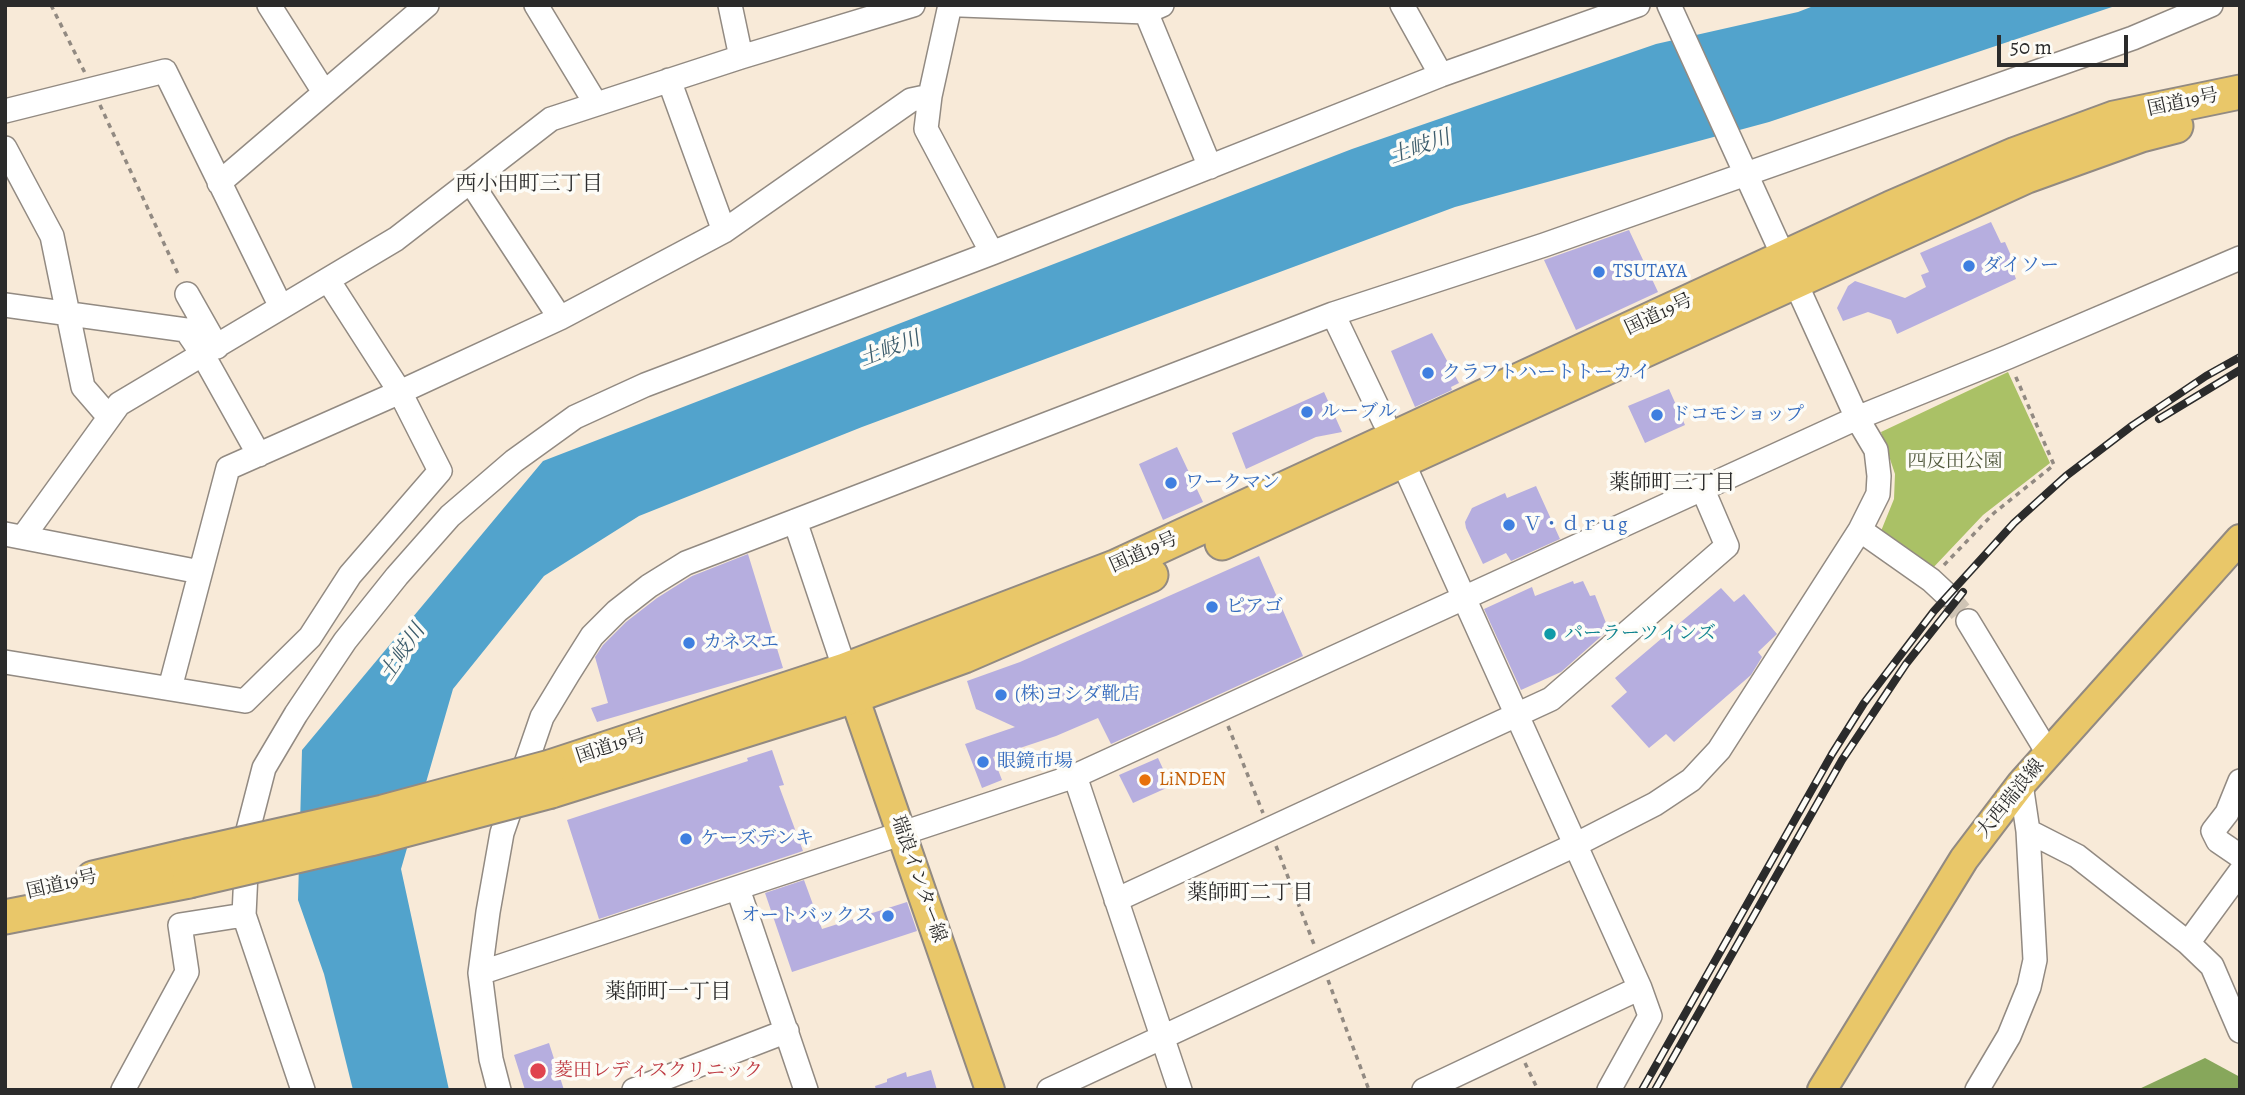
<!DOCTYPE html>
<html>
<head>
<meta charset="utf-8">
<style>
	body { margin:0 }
	#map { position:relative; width:2245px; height:1095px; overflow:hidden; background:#f8ead8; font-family:Alegreya,serif }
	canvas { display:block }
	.frame { position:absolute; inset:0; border:7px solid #2b2b2b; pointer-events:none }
	.scale { position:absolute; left:1997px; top:35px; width:131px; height:32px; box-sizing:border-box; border:4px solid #2b2b2b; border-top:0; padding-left:9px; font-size:21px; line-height:24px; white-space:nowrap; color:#2b2b2b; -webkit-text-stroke:5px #fdfcf7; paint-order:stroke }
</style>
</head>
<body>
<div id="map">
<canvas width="2245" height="1095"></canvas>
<div class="frame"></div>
<div class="scale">50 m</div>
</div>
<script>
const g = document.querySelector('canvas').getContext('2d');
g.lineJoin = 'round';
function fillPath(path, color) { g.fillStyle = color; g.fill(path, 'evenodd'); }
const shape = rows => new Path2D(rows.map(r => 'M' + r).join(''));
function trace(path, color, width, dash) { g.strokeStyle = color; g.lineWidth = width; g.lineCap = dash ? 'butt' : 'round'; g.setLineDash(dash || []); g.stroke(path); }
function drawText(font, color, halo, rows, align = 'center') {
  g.font = font + ' Alegreya,"Noto Serif JP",serif'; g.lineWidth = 7; g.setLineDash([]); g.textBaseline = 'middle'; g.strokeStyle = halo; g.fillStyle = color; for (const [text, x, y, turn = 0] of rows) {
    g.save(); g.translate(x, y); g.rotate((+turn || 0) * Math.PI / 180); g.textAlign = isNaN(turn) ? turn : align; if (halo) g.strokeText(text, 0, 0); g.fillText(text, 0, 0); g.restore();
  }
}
const green = shape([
	[2008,372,2050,463,1983,515,1930,571,1879,536,1894,499,1895,474,1881,432]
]);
const forest = shape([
	[2205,1058,2240,1077,2240,1090,2137,1090]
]);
const water = shape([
	[1816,5,2118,5,1769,122,1455,207,862,427,639,516,544,576,453,689,401,869,449,1090,353,1090,324,974,298,900,302,750,543,461,1352,149,1656,44,1798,12]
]);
const building = shape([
	[1991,222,2001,243,2005,242,2012,258,2009,260,2016,279,1897,334,1891,320,1868,312,1843,321,1837,308,1848,286,1855,281,1905,298,1926,287,1921,275,1929,272,1920,253],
	[1629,230,1658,292,1576,330,1544,260],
	[1432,333,1459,383,1451,387,1452,390,1415,407,1391,351],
	[1669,389,1685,425,1645,443,1628,406],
	[1324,392,1342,432,1316,437,1246,469,1232,433],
	[1177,447,1203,502,1163,520,1139,464],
	[1536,486,1560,539,1511,561,1506,553,1483,564,1466,528,1465,522,1472,508,1505,493,1507,498],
	[748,554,783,668,597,722,591,708,608,703,595,657,603,645,626,622,657,598,692,576],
	[1259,556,1303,656,1111,744,1098,718,1056,736,993,757,1002,780,982,788,965,744,1015,727,976,709,967,681,1020,662],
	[1573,581,1574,584,1583,581,1590,596,1595,595,1608,628,1605,629,1606,632,1561,672,1521,690,1484,609,1532,587,1535,596],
	[1721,588,1734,602,1744,594,1777,634,1758,652,1762,657,1751,675,1674,742,1666,734,1649,748,1611,706,1627,692,1615,678],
	[772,750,784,785,779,786,803,851,599,919,567,820,748,761,747,758],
	[1158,758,1171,786,1133,803,1119,775],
	[804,880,822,929,907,902,917,931,792,972,765,893],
	[549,1043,564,1090,525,1090,514,1055],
	[931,1070,937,1090,876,1090,875,1086,887,1082,887,1079,906,1072,907,1077]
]);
const minorTunnel = shape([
	[1946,594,1968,621]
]);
const path = shape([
	[51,5,85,73],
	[100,105,179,276],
	[1944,565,1994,513,2054,465,2015,375],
	[1228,726,1263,813],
	[1276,846,1315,947],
	[1328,980,1369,1090],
	[1525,1063,1538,1090]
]);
const minor = shape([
	[269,5,324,92],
	[536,5,596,104],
	[730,5,741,57],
	[950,5,930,96,926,129,992,253],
	[961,5,1146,12,1162,5],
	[1402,5,1441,75],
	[1146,12,1210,167],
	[669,80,724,231],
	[5,111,165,71,281,307],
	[5,148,52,236,83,387,109,417],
	[470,181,560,318],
	[219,183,427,5],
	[187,294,217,347],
	[5,305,186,330,203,355,259,455],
	[1333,314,1384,421],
	[1409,476,1640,988,1650,1016,1609,1090],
	[795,521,845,670],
	[1860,530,1931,580,1946,594],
	[5,534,200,572],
	[23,537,119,404,396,239,551,119,741,57,913,5],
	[1968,621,2048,753],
	[5,662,245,701,310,637,350,575,440,471,400,392,328,280],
	[170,688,228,468,400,392,560,318,724,231,911,100,930,96],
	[1075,776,1180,1090],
	[2240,781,2227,813,2213,831,2218,841,2240,856],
	[2021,784,2028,831,2077,856,2188,943,2212,966,2240,1031],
	[738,889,806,1090],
	[1116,900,1551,699,1727,546,1703,490],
	[2188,943,2240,872],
	[480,973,1075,776,1857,418,2008,357,2240,258],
	[123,1090,187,972,180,925,244,915],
	[303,1090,244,915,248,830,264,768,296,714,345,641,397,576,450,516,514,461,575,417,645,385,992,253,1441,75,1638,5],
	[499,1090,491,1059,480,973,488,912,502,833,542,717,568,674,592,636,617,611,649,586,686,563,1333,314,1544,245,2133,38,2211,5],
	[634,1090,787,1031],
	[1049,1090,1575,845,1655,804,1691,780,1719,750,1860,530,1878,494,1879,476,1876,450,1857,418,1669,5],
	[1424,1090,1640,988],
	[1977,1090,2009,1036,2029,987,2035,960,2028,831]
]);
const major = shape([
	[847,676,990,1090],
	[1822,1090,1964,859,2021,784,2240,539]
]);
const highway = shape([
	[1222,543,2027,176,2141,135,2176,126],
	[550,767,845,670,1115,567,1891,208,2016,154,2114,118,2240,92],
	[551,791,854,696,964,656,1151,575],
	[93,878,187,856],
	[5,917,189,881]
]);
const rail = shape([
	[2159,419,2240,370],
	[1642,1090,1832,754,1864,703,1934,611,2014,523,2066,476,2133,425,2206,376,2240,357],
	[1655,1090,1842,760,1906,664,1963,592]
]);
const highwayBridge = shape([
	[187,856,383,812,550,767],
	[189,881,370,839,551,791]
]);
const markers = [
	[1969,266,7,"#3f7fe0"],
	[1599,272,7,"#3f7fe0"],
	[1428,373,7,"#3f7fe0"],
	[1307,412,7,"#3f7fe0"],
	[1657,415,7,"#3f7fe0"],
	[1171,483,7,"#3f7fe0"],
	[1509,525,7,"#3f7fe0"],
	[1212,607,7,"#3f7fe0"],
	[1550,634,7,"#0f9aa8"],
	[689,643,7,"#3f7fe0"],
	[1001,695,7,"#3f7fe0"],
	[983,762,7,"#3f7fe0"],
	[1145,780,7,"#e8710a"],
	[686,839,7,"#3f7fe0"],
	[888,916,7,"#3f7fe0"],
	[538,1071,9,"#e0444e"]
];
const streetNames = [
	["国道19号",2183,103,-12],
	["国道19号",1659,315,-25],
	["国道19号",1144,553,-24],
	["国道19号",611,747,-18],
	["大西瑞浪線",2011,799,-51],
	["瑞浪インター線",918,879,71],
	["国道19号",62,885,-13]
];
const shopNames = [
	["ダイソー",1983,266],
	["TSUTAYA",1613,272],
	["クラフトハートトーカイ",1442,373],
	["ルーブル",1321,412],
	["ドコモショップ",1671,415],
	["ワークマン",1185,483],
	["Ｖ・ｄｒｕg",1523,525],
	["ピアゴ",1226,607],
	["カネスエ",703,643],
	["(株)ヨシダ靴店",1015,695],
	["眼鏡市場",997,762],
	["ケーズデンキ",700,839],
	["オートバックス",874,916,"right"]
];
const parkNames = [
	["四反田公園",1955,462]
];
const cultureNames = [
	["パーラーツインズ",1564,634]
];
const foodNames = [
	["LiNDEN",1159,780]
];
const healthNames = [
	["菱田レディスクリニック",554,1071]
];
const waterNames = [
	["土岐川",1420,148,-19],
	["土岐川",890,350,-21],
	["土岐川",403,653,-56]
];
const neighbourhoodNames = [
	["西小田町三丁目",529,185],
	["薬師町三丁目",1672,484],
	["薬師町二丁目",1250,894],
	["薬師町一丁目",668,993]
];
fillPath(green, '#aac166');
fillPath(forest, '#87a75b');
fillPath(water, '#52a3cc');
fillPath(building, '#b6aedf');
trace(minorTunnel, '#cfc4b5', 23, [23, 11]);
trace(minor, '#928a82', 26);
trace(major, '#928a82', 32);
trace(highway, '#928a82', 37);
trace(path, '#928a82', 3.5, [5, 5]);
trace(minor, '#fff', 23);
trace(major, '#e9c769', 28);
trace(highway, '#e9c769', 33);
trace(rail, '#2b2b2b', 8);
trace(rail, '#fdfcf7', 5, [16]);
trace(highwayBridge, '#928a82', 37, []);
trace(highwayBridge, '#e9c769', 33);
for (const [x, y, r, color] of markers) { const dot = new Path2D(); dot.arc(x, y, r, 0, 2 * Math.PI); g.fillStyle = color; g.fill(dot); trace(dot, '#fdfcf7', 2.5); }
drawText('19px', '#2b2b2b', '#fdfcf7', streetNames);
drawText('19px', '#366cbe', '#fdfcf7', shopNames, 'left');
drawText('19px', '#51583d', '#fdfcf7', parkNames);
drawText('19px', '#0d838f', '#fdfcf7', cultureNames, 'left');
drawText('19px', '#c56008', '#fdfcf7', foodNames, 'left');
drawText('19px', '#be3a42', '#fdfcf7', healthNames, 'left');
drawText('italic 21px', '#3b5b6b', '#fdfcf7', waterNames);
drawText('21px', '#2b2b2b', '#fdfcf7', neighbourhoodNames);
</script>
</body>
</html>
